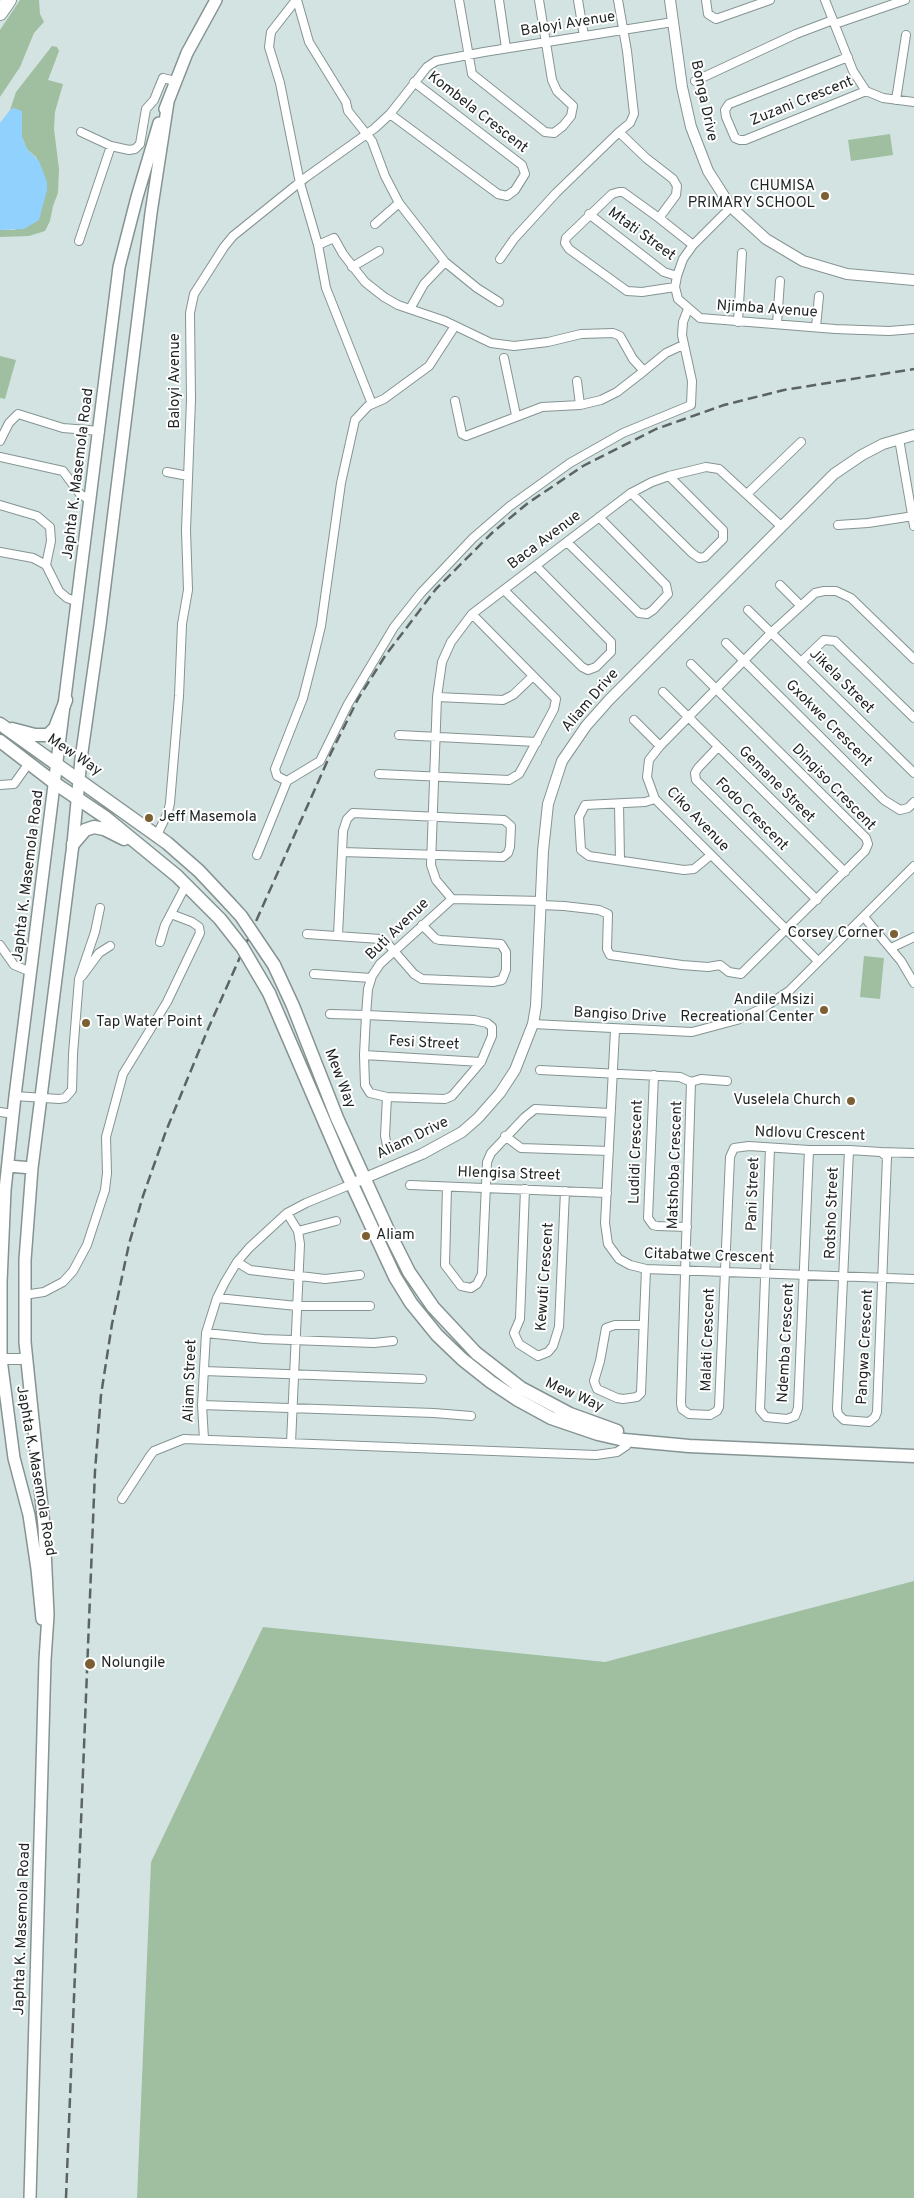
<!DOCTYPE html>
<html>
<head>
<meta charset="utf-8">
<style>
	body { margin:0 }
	canvas { display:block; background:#d3e3e2 }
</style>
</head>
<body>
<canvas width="914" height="2198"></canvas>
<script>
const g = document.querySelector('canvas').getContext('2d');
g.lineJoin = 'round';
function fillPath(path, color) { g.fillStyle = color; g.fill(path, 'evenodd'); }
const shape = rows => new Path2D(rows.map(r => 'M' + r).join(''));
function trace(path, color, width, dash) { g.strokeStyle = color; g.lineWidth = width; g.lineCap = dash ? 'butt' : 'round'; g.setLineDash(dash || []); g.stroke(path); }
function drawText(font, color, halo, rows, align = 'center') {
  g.font = font + ' Overpass,sans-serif'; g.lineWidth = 4; g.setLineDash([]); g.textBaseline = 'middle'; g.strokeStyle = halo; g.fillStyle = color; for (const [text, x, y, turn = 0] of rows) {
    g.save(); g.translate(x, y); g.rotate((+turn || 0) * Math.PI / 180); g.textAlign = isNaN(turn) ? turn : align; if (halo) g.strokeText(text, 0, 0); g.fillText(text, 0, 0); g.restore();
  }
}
const green = shape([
	[20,0,39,0,40,14,44,22,34,33,20,67,0,97,0,30],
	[52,46,57,47,59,51,48,80,63,84,55,112,54,129,59,169,58,193,53,206,50,221,45,231,29,236,0,237,0,230,15,230,37,158,27,149,22,137,14,108,10,110,16,92],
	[890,134,893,155,851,161,848,140],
	[0,356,16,360,5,399,0,398],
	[864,956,884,958,880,999,860,997],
	[914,1581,914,2198,137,2198,151,1862,263,1627,605,1662]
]);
const water = shape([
	[14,108,22,111,22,137,27,149,39,161,47,182,47,190,39,220,24,229,0,230,0,123,10,110]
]);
const minor = shape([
	[296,0,271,32,269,47,280,83,300,183,318,245,326,288,372,404],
	[297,0,309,42,346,102,348,111,372,141,385,176,399,203,445,262,477,288,499,302],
	[459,0,472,74,545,132,554,133,563,126,571,116,573,106,557,91,552,80,539,0],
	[499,0,506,48],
	[578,0,584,36],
	[618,0,627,51,634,114,630,123,619,132,646,158,673,179,677,186,676,195,659,218],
	[706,0,708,14,716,19,770,0],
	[825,0,853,71,866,91,883,98,914,102],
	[835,24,905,0],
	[848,57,729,104,725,110,726,117,735,138,740,140,745,140,866,91],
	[695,81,796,34,833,20],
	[896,100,906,35],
	[390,114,498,194,507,196,515,190,525,174,522,165,414,82],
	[81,132,111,146,129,150,135,149,140,144,146,109,154,100,163,78,175,81],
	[731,207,693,245,683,259,677,276,675,287,678,299,700,318,835,329,889,331,914,329],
	[589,214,664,272,677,276],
	[375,224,399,203],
	[79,241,111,146],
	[318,245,334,238,343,254,365,282,384,297,398,305,445,321,491,343,514,346,548,342,581,334,613,333,620,336,633,359,644,371,617,392,601,400,580,405,542,407,466,436,462,434,455,401],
	[500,259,514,239,556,193,619,132],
	[352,267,379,251],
	[675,287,642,292,627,291,569,249,565,243,566,238,612,194,619,192,623,192,659,218,693,245],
	[411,307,424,284,445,262],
	[738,322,742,253],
	[777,324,780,281],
	[816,327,819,296],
	[504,358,516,415],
	[644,371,666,353,683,345],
	[577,381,580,405],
	[899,439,914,526],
	[0,441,9,423,18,414,63,428,100,431],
	[0,457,63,471,80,494,91,501],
	[167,472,188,476],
	[631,493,692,553,699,558,705,557,723,539,723,530,669,476],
	[747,494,801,442],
	[0,505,37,516,50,527,51,541,46,565],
	[838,525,868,523,914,516],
	[567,542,639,613,647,614,653,610,668,594,666,585,599,517],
	[0,552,33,558,46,565,59,591,67,598,78,602],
	[780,585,800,605],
	[504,590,582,667,588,670,596,667,611,652,611,642,536,566],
	[748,610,914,773],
	[726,643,884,800,900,810,908,808,914,802],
	[801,662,824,640,835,641,914,718],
	[663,692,845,872],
	[437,697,503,700,513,695,533,676],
	[634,720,660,746],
	[399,735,537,742],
	[718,747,698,768,695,773,696,780,817,900],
	[379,774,509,780,519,774,524,765,554,709,556,699,472,614],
	[287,781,320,761,348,704,394,627,421,593,473,538,510,506,570,463,623,433,691,405,692,381,682,335,683,322,688,309],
	[0,785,14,784,29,763],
	[655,799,645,802,585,805,579,817,581,850,589,856,684,870,694,869,711,855],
	[619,804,620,860],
	[157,835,168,812,170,803,179,696,182,624,188,590,186,530,191,400,190,313,194,294,224,247,233,236,305,178,375,128,390,114,427,67,436,61,484,52,673,22],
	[257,855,287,781,277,776,275,769,303,698,314,655,321,626,341,483,355,420,368,406,384,399,429,366,455,326],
	[452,899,436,880,431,865,437,697,442,662,451,642,472,614,631,493,652,482,669,476,706,467,719,469,781,526],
	[452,899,542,901],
	[541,905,564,906,599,910,608,914,607,949,610,955,682,965,708,967,720,965,729,972,741,974,865,851,868,844,866,838,691,664],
	[864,917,901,961,914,983],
	[307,934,380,939,388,944,414,974,422,979,493,982,502,980,506,970,506,952,501,944,440,940,436,939,422,925],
	[338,935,342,852,343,831,347,819,353,813,504,820,511,826,510,847,508,853,503,857,342,852],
	[160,942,165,925,186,885],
	[0,945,14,965,31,972],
	[891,948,914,937],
	[818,961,655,799,647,777,649,760,660,746,772,632,815,593,824,591,836,591,851,598,914,659],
	[314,974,371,978],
	[82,976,99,953,110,946],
	[330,1014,366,1015,474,1020,487,1023,492,1027,492,1036,481,1062,452,1096,445,1099,387,1097,370,1093,365,1085,364,1055,366,1015,368,989,372,976,380,964,452,899],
	[533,1024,692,1032,737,1020,763,1008,789,991,914,866],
	[615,1030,605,1223,608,1244,619,1259,630,1265,646,1269,914,1279],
	[364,1055,481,1062],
	[540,1070,680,1077,691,1082,681,1403,682,1409,689,1414,710,1415,717,1411,719,1407,730,1157,734,1148,749,1146,809,1150,849,1150,881,1152,887,1157,877,1412,875,1417,869,1422,844,1420,838,1414,837,1409,849,1150],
	[654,1075,648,1218,653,1225,657,1226,687,1227],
	[691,1082,701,1079,727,1081],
	[15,1096,59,1099,65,1098,72,1090,73,1054,79,979,95,932,100,908],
	[387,1097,385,1136,388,1150],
	[0,1112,13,1114],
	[505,1136,521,1148,609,1151],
	[770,1148,760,1410,766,1417,787,1419,795,1416,798,1408,809,1150],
	[881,1152,914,1153],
	[410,1185,607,1193],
	[447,1187,445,1265,461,1286,471,1288,477,1284,482,1274,487,1162,491,1153,525,1117,535,1109,610,1113],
	[525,1189,520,1319,514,1333,519,1344,538,1356,548,1352,553,1346,559,1327,565,1191],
	[287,1213,298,1231,300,1244,291,1443],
	[298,1231,336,1221],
	[237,1262,250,1270,325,1279,360,1275],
	[24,1295,44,1292,63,1282,73,1271,87,1245,105,1190,107,1173,106,1137,123,1074,167,1002,200,933,199,927,192,922,171,914],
	[217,1298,297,1306,370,1306],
	[643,1325,615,1325,606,1328,600,1361,594,1381,597,1389,617,1398,623,1399,637,1397,641,1393,646,1269],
	[206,1333,264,1339,374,1343,393,1341],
	[204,1371,422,1379],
	[202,1405,434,1413,471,1416],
	[204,1439,202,1405,206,1333,217,1298,225,1282,237,1262,249,1248,287,1213,306,1203,352,1184],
	[122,1499,150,1456,154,1451,184,1439,596,1455,617,1452,626,1446,631,1439]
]);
const tertiary = shape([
	[670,0,682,87,691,127,708,171,731,207,766,239,803,261,847,274,914,280],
	[358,1181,422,1154,462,1132,478,1118,500,1093,515,1070,533,1024,536,1006,543,851,548,804,562,761,586,726,609,700,834,474,862,455,883,444,914,435],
	[0,1359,27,1359]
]);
const secondary = shape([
	[165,109,187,53,216,0],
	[8,1166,32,1168],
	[42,1619,37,1569,29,1515,14,1458,1,1359,1,1282,5,1190,15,1096,119,267,137,197,159,123],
	[30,2198,45,1660,48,1615,44,1526,25,1342,25,1260,32,1168,73,844,81,759,100,625,151,213,168,102]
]);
const primary = shape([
	[0,724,167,843,199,871,230,904],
	[12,729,35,735,48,735,55,728,66,700],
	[0,741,56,784,105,817,177,876,220,919],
	[73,844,85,830,94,827,104,829,124,839],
	[274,965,293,1006,337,1118,387,1228,409,1272,433,1307,476,1353,521,1388,570,1414,617,1431],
	[269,993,343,1165,395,1277,411,1303,437,1335,462,1359,491,1382,518,1400,551,1418,598,1434,624,1440,689,1446,914,1456]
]);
const motorway = shape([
	[0,13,9,0]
]);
const rail = shape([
	[66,2198,95,1471,101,1395,112,1324,129,1244,143,1196,166,1131,208,1029,331,753,358,699,385,656,436,589,493,532,528,503,583,466,656,429,724,405,784,390,914,369]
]);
const primaryBridge = shape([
	[230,904,241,916,274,965],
	[220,919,242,947,269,993]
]);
const markers = [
	[825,196,5,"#7c5f33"],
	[149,818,5,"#7c5f33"],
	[894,934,5,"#7c5f33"],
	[824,1010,5,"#7c5f33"],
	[86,1023,5,"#7c5f33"],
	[851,1101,5,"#7c5f33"],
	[366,1236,5,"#7c5f33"],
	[90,1664,6,"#7c5f33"]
];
const streetNames = [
	["Baloyi Avenue",568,25,-9],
	["Bonga Drive",703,101,78],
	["Zuzani Crescent",802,102,-22],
	["Kombela Crescent",477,113,38],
	["Mtati Street",641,235,36],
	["Njimba Avenue",767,310,4],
	["Baloyi Avenue",176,381,-90],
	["Japhta K. Masemola Road",79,474,-83],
	["Baca Avenue",545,541,-37],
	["Jikela Street",841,682,45],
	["Aliam Drive",591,701,-49],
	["Gxokwe Crescent",828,724,45],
	["Mew Way",74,756,34],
	["Gemane Street",776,785,45],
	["Dingiso Crescent",833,788,46],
	["Fodo Crescent",751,815,45],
	["Ciko Avenue",697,820,46],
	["Japhta K. Masemola Road",29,876,-83],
	["Buti Avenue",398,930,-44],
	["Bangiso Drive",620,1016,3],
	["Fesi Street",424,1044,3],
	["Mew Way",339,1079,69],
	["Ndlovu Crescent",810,1135,2],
	["Aliam Drive",413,1139,-26],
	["Ludidi Crescent",637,1152,-88],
	["Matshoba Crescent",676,1165,-88],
	["Hlengisa Street",509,1175,2],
	["Pani Street",754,1194,-88],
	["Rotsho Street",833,1213,-88],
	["Citabatwe Crescent",709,1257,2],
	["Kewuti Crescent",546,1277,-86],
	["Malati Crescent",709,1340,-88],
	["Ndemba Crescent",787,1343,-87],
	["Pangwa Crescent",866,1347,-87],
	["Aliam Street",191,1381,-88],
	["Mew Way",574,1396,24],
	["Japhta K. Masemola Road",35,1471,80],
	["Japhta K. Masemola Road",23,1929,-88]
];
const poiNames = [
	["CHUMISA",815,187],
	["PRIMARY SCHOOL",815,204],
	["Jeff Masemola",159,818,"left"],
	["Corsey Corner",884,934],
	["Andile Msizi",814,1001],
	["Recreational Center",814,1018],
	["Tap Water Point",96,1023,"left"],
	["Vuselela Church",841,1101],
	["Aliam",376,1236,"left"],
	["Nolungile",101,1664,"left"]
];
fillPath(green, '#9fbfa0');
fillPath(water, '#90d1fd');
trace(minor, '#859493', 10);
trace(tertiary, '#859493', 12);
trace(secondary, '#859493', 14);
trace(primary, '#859493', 15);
trace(motorway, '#859493', 16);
trace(minor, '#fff', 8);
trace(tertiary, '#fff', 10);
trace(secondary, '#fff', 11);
trace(primary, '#fff', 12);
trace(motorway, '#fff', 14);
trace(rail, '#5b6463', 2.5, [10, 5]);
trace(primaryBridge, '#859493', 15, []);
trace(primaryBridge, '#fff', 12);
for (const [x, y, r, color] of markers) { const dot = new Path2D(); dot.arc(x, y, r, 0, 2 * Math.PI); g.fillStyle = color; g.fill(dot); trace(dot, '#fff', 2); }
drawText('15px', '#1e2423', '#fff', streetNames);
drawText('15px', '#1e2423', '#fff', poiNames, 'right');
</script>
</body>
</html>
